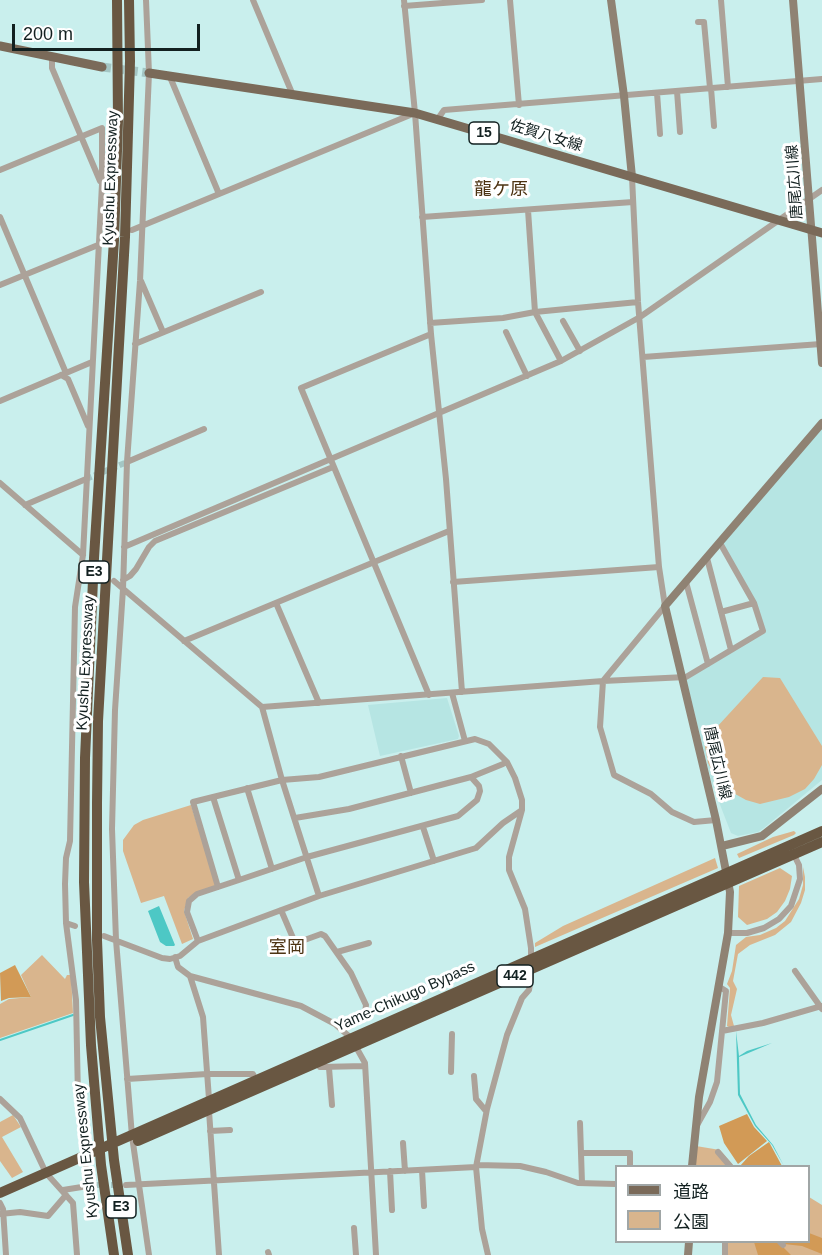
<!DOCTYPE html>
<html>
<head>
<meta charset="utf-8">
<style>
	body { margin:0 }
	#map { position:relative; width:822px; height:1255px; overflow:hidden; background:#c9efed; font-family:Arial,"Noto Sans JP",sans-serif }
	canvas { display:block }
	.legend { position:absolute; left:615px; top:1165px; width:195px; height:78px; box-sizing:border-box; background:#fff; border:2px solid #a0a6a6; margin:0; padding:8px 10px; list-style:none; font-size:18px; color:#122020 }
	.legend li { display:flex; align-items:center; gap:12px; height:30px }
	.legend b { width:30px; border:2px solid #a0a6a6 }
	.scale { position:absolute; left:12px; top:24px; width:188px; height:27px; box-sizing:border-box; border:3px solid #122020; border-top:0; padding-left:8px; font-size:18px; line-height:21px; white-space:nowrap; color:#122020; -webkit-text-stroke:4px #fff; paint-order:stroke }
</style>
</head>
<body>
<div id="map">
<canvas width="822" height="1255"></canvas>
<ul class="legend">
<li><b style="height:8px;background:#7a6a59"></b>道路</li>
<li><b style="height:16px;background:#d9b58d"></b>公園</li>
</ul>
<div class="scale">200 m</div>
</div>
<script>
const g = document.querySelector('canvas').getContext('2d');
g.lineJoin = 'round';
function fillPath(path, color) { g.fillStyle = color; g.fill(path, 'evenodd'); }
const shape = rows => new Path2D(rows.map(r => 'M' + r).join(''));
function trace(path, color, width, dash) { g.strokeStyle = color; g.lineWidth = width; g.lineCap = dash ? 'butt' : 'round'; g.setLineDash(dash || []); g.stroke(path); }
function drawText(font, color, halo, rows, align = 'center') {
  g.font = font + ' Arial,"Noto Sans JP",sans-serif'; g.lineWidth = 6; g.setLineDash([]); g.textBaseline = 'middle'; g.strokeStyle = halo; g.fillStyle = color; for (const [text, x, y, turn = 0] of rows) {
    g.save(); g.translate(x, y); g.rotate((+turn || 0) * Math.PI / 180); g.textAlign = isNaN(turn) ? turn : align; if (halo) g.strokeText(text, 0, 0); g.fillText(text, 0, 0); g.restore();
  }
}
const built = shape([
	[822,427,822,780,764,828,758,832,738,836,731,833,712,784,686,679,765,632,723,544],
	[447,698,459,736,458,739,380,756,368,705]
]);
const green = shape([
	[763,677,780,678,822,746,822,765,814,779,805,789,789,797,760,804,746,800,728,790,716,778,708,763,704,741],
	[191,805,216,886,195,893,188,898,184,911,193,939,182,944,164,896,141,903,123,851,123,840,134,825,143,820],
	[794,831,796,833,794,835,739,858,737,854,773,837],
	[715,858,718,868,535,947,535,943,563,926],
	[803,867,805,877,805,890,801,903,791,922,775,935,750,945,738,954,733,981,737,989,731,1015,734,1026,731,1028,727,1026,730,988,727,984,732,971,736,945,746,937,760,935,776,928,785,921,799,899,803,885],
	[780,868,792,876,790,889,785,901,777,912,767,919,747,925,738,917,739,886],
	[42,955,65,979,67,975,71,975,73,1013,0,1038,0,1004,9,999,31,997,21,975],
	[13,1115,21,1127,2,1137,23,1172,12,1178,0,1161,0,1122],
	[696,1146,720,1150,734,1166,695,1166],
	[809,1197,822,1205,822,1255,723,1255,722,1242,808,1242]
]);
const forest = shape([
	[15,965,31,997,9,998,1,1001,0,973],
	[747,1114,754,1127,767,1141,738,1164,724,1143,719,1126],
	[769,1142,782,1166,740,1166,749,1156],
	[809,1233,822,1238,822,1254,802,1246,784,1244,787,1242,808,1242],
	[754,1242,778,1242,791,1255,758,1255]
]);
const water = shape([
	[159,906,175,945,174,946,166,946,160,942,148,911],
	[736,1031,739,1056,747,1051,772,1043,739,1057,740,1094,756,1125,773,1145,784,1166,772,1145,755,1126,738,1095]
]);
const stream = shape([
	[0,1040,73,1015]
]);
const streetTunnel = shape([
	[105,239,127,231],
	[86,479,127,462],
	[93,1185,119,1185]
]);
const primaryTunnel = shape([
	[102,67,149,73]
]);
const street = shape([
	[146,0,149,73,140,281,127,462,123,589,115,710,112,829,116,940,132,1136,149,1255],
	[253,0,292,93],
	[404,0,415,113,431,334,446,479,462,692],
	[510,0,519,105],
	[721,0,728,87],
	[404,6,482,0],
	[698,22,704,22,710,88],
	[52,58,52,68,100,181],
	[170,77,219,194],
	[711,88,714,126],
	[677,91,680,132],
	[657,93,660,134],
	[437,120,444,110,822,79],
	[0,170,102,128,102,184,83,555,75,607,70,841,66,858,65,884,66,923,76,1000,78,1098,82,1138,86,1155],
	[632,177,638,302,659,567,665,606,603,681,600,727,614,775,651,794,672,812,694,822,716,820],
	[528,210,535,312,561,361],
	[0,217,66,373],
	[422,217,633,202],
	[132,230,415,113],
	[141,281,163,332],
	[0,285,98,245],
	[563,321,580,351],
	[430,323,503,318,535,312,638,302],
	[506,332,527,376],
	[135,344,261,292],
	[643,357,821,344],
	[61,375,68,379,88,426],
	[0,401,92,362],
	[127,462,204,429],
	[0,483,83,555],
	[25,505,86,479],
	[124,547,561,361,640,317,822,190],
	[707,558,731,650],
	[123,580,130,576,136,569,149,547,155,541,333,467],
	[114,581,262,707,282,780,319,896],
	[453,582,659,567],
	[686,582,708,664],
	[276,603,319,703],
	[721,612,754,603],
	[184,641,449,531],
	[452,693,465,741],
	[429,695,301,388,431,334],
	[262,707,603,681,686,677,763,631,754,603,720,543],
	[401,756,411,793],
	[471,777,503,764],
	[247,788,272,869],
	[213,797,193,802,218,887],
	[423,827,434,861],
	[281,910,293,938,298,943],
	[66,923,75,926],
	[728,933,747,933,764,928,779,919,791,906,800,879,799,865,793,853],
	[104,936,162,958,170,959,180,956,198,941,319,896,476,848,503,823,522,810,522,800,515,778,507,762,489,744,475,739,319,777,282,780,213,797,239,880,307,857,458,816,477,800,480,791,479,786,471,777,349,809,295,818],
	[198,941,187,912,189,901,197,894,239,880],
	[299,942,321,934,325,936,351,973,366,1005,365,1013,342,1030],
	[337,952,369,943],
	[175,957,178,967,190,976,301,1006,335,1024,351,1038,365,1063,376,1255],
	[795,971,822,1009],
	[190,976,203,1017,209,1099],
	[722,1031,763,1023,822,1006],
	[320,1067,365,1066],
	[329,1068,332,1105],
	[451,1072,452,1034],
	[474,1076,476,1099,486,1111],
	[127,1079,207,1074,253,1074,255,1079],
	[0,1099,20,1118,46,1173,73,1203,77,1255],
	[209,1111,219,1255],
	[580,1123,582,1183],
	[696,1127,710,1102,717,1082,726,991,718,986],
	[210,1131,230,1130],
	[403,1143,405,1171],
	[718,1152,730,1166],
	[581,1153,630,1153,630,1166],
	[477,1165,520,1166,546,1172,578,1183,616,1184],
	[422,1170,424,1206],
	[390,1171,392,1210],
	[126,1185,476,1167],
	[63,1190,88,1186,86,1168],
	[0,1203,3,1209,6,1255],
	[0,1214,20,1212,48,1216,66,1195],
	[354,1228,356,1255],
	[780,1242,783,1245],
	[268,1252,269,1255],
	[488,1255,482,1229,476,1167,487,1109,507,1035,522,998,529,990,531,978,531,948,525,909,509,870,509,857,522,810],
	[725,1255,725,1242]
]);
const secondary = shape([
	[611,0,624,96,632,177],
	[793,0,822,363],
	[722,846,762,836,822,789],
	[692,1166,699,1097,728,933,730,892,716,820,665,606,822,423],
	[688,1255,689,1242]
]);
const primary = shape([
	[0,46,102,67],
	[149,73,415,113,822,233]
]);
const highway = shape([
	[138,1141,822,842],
	[0,1193,822,831],
	[114,1255,101,1165,91,1045,84,882,85,758,94,558,114,240,118,121,117,0],
	[128,1255,114,1160,100,1017,97,940,97,803,98,721,125,237,130,61,129,0]
]);
const shields = [
	[484,133,30],
	[94,572,30],
	[515,976,36],
	[121,1207,30]
];
const shieldNames = [
	["15",484,133],
	["E3",94,572],
	["442",515,976],
	["E3",121,1207]
];
const streetNames = [
	["佐賀八女線",546,136,17],
	["Kyushu Expressway",111,178,-88],
	["唐尾広川線",795,182,-94],
	["Kyushu Expressway",86,663,-87],
	["唐尾広川線",717,763,77],
	["Yame-Chikugo Bypass",405,997,-24],
	["Kyushu Expressway",86,1151,-96]
];
const quarterNames = [
	["龍ケ原",501,190],
	["室岡",287,948]
];
fillPath(built, '#b6e5e3');
fillPath(green, '#d9b58d');
fillPath(forest, '#d29a56');
fillPath(water, '#4dc8c5');
trace(stream, '#4dc8c5', 2);
trace(streetTunnel, '#a4c6c4', 6, [6, 3]);
trace(primaryTunnel, '#a4c6c4', 9, [9, 4.5]);
trace(street, '#aca299', 6);
trace(secondary, '#8f8273', 8);
trace(primary, '#7a6a59', 9);
trace(highway, '#695742', 10);
for (const [x, y, w] of shields) { const box = new Path2D(); box.roundRect(x - w / 2, y - 11, w, 22, 4.5); g.fillStyle = '#fff'; g.fill(box); trace(box, '#122020', 1.5); }
drawText('bold 14px', '#122020', null, shieldNames);
drawText('15px', '#122020', '#fff', streetNames);
drawText('18px', '#4c3312', '#fff', quarterNames);
</script>
</body>
</html>
